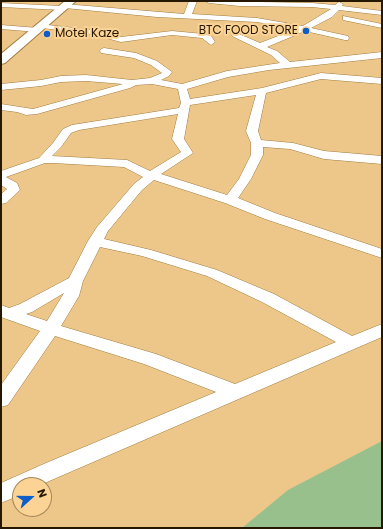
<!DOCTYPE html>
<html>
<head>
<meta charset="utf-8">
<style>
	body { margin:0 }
	#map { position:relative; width:383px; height:529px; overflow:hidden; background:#edc689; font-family:Poppins,sans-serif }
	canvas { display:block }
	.frame { position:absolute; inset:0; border:2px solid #251700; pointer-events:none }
	.north { position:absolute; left:12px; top:477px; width:40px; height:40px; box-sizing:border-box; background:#fbd395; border:1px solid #a58859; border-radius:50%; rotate:69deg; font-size:11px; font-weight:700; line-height:16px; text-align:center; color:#251700 }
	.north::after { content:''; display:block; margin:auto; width:14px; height:18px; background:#0d5ec8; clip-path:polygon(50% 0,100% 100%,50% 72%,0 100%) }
</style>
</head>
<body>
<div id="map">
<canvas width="383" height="529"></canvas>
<div class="frame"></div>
<div class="north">N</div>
</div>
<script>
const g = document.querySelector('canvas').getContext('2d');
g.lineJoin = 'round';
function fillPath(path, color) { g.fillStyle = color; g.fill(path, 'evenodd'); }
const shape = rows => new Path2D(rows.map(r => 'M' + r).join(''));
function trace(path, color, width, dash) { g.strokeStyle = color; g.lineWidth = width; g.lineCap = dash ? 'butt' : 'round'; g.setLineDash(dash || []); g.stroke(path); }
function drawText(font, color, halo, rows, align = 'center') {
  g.font = font + ' Poppins,sans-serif'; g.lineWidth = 4; g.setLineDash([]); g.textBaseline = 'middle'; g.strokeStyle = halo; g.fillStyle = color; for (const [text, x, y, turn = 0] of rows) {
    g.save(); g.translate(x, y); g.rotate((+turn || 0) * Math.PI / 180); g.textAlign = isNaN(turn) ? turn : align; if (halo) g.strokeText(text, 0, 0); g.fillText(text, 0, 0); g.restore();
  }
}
const green = shape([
	[382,441,382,528,242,528,288,490]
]);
const minor = shape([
	[189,1,197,1,192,14,257,18,303,26,331,9,312,7,240,6,209,3,205,1,312,3,335,5,339,2,343,4,342,6,382,11,382,15,339,10,332,17,311,28,348,36,349,38,348,40,345,40,305,31,267,47,277,51,290,62,382,52,382,58,269,70,228,77,187,89,190,99,262,88,321,73,382,78,382,84,321,79,266,93,258,131,261,140,293,143,324,151,382,156,382,164,324,159,290,149,263,147,263,155,251,179,238,198,275,213,382,249,382,258,265,219,225,203,154,180,142,190,108,231,104,239,151,250,217,270,274,294,352,336,382,324,382,337,40,485,20,485,20,495,1,503,1,483,46,463,216,392,144,364,55,336,8,405,1,407,1,385,40,331,1,317,1,305,9,308,20,304,69,278,88,241,97,227,134,184,143,177,124,167,53,163,45,163,6,177,17,183,20,190,6,203,1,204,1,194,7,189,1,185,1,171,39,158,53,143,63,129,72,125,179,108,181,103,178,89,152,84,136,85,130,88,37,114,26,115,17,112,1,110,1,104,33,109,123,84,86,81,61,82,41,86,1,90,1,84,41,80,61,76,86,75,132,80,150,78,162,73,151,65,134,58,101,53,100,51,101,49,104,48,136,53,157,61,172,72,169,76,161,80,182,84,227,71,280,63,271,55,232,36,233,34,239,34,260,43,296,29,257,22,157,17,65,8,62,10,1,7,1,3,61,6,64,4,184,14,189,1],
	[256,95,246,131,251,143,251,155,239,179,227,195,161,174,193,153,184,139,190,105,256,95],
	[178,114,172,139,181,152,150,171,127,160,52,156,61,147,71,133,79,130,178,114],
	[100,247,142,256,207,276,262,302,336,342,235,384,156,354,61,326,79,296,83,281,100,247],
	[64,293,47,321,26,314,32,312,64,293],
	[343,16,382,24,382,28,343,20,343,16],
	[39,24,92,30,121,37,172,31,204,34,211,36,215,42,211,45,202,38,172,35,121,42,91,34,42,28,39,28,39,24],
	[1,25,38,28,42,30,38,32,1,29,1,25]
]);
const major = shape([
	[65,1,76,1,5,63,1,64,1,54,65,1]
]);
const markers = [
	[306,31,4,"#0d5ec8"],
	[47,34,4,"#0d5ec8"]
];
const farPoinames = [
	["BTC FOOD STORE",298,31],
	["Motel Kaze",55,34,"left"]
];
fillPath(green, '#98c08c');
trace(minor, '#a17c40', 1);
trace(major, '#a17c40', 2);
fillPath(minor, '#fff');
fillPath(major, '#fff');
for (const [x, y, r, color] of markers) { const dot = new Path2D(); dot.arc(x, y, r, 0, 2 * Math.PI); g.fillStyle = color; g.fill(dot); trace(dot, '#fbd395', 1.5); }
drawText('12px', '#251700', '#fbd395', farPoinames, 'right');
</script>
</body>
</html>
